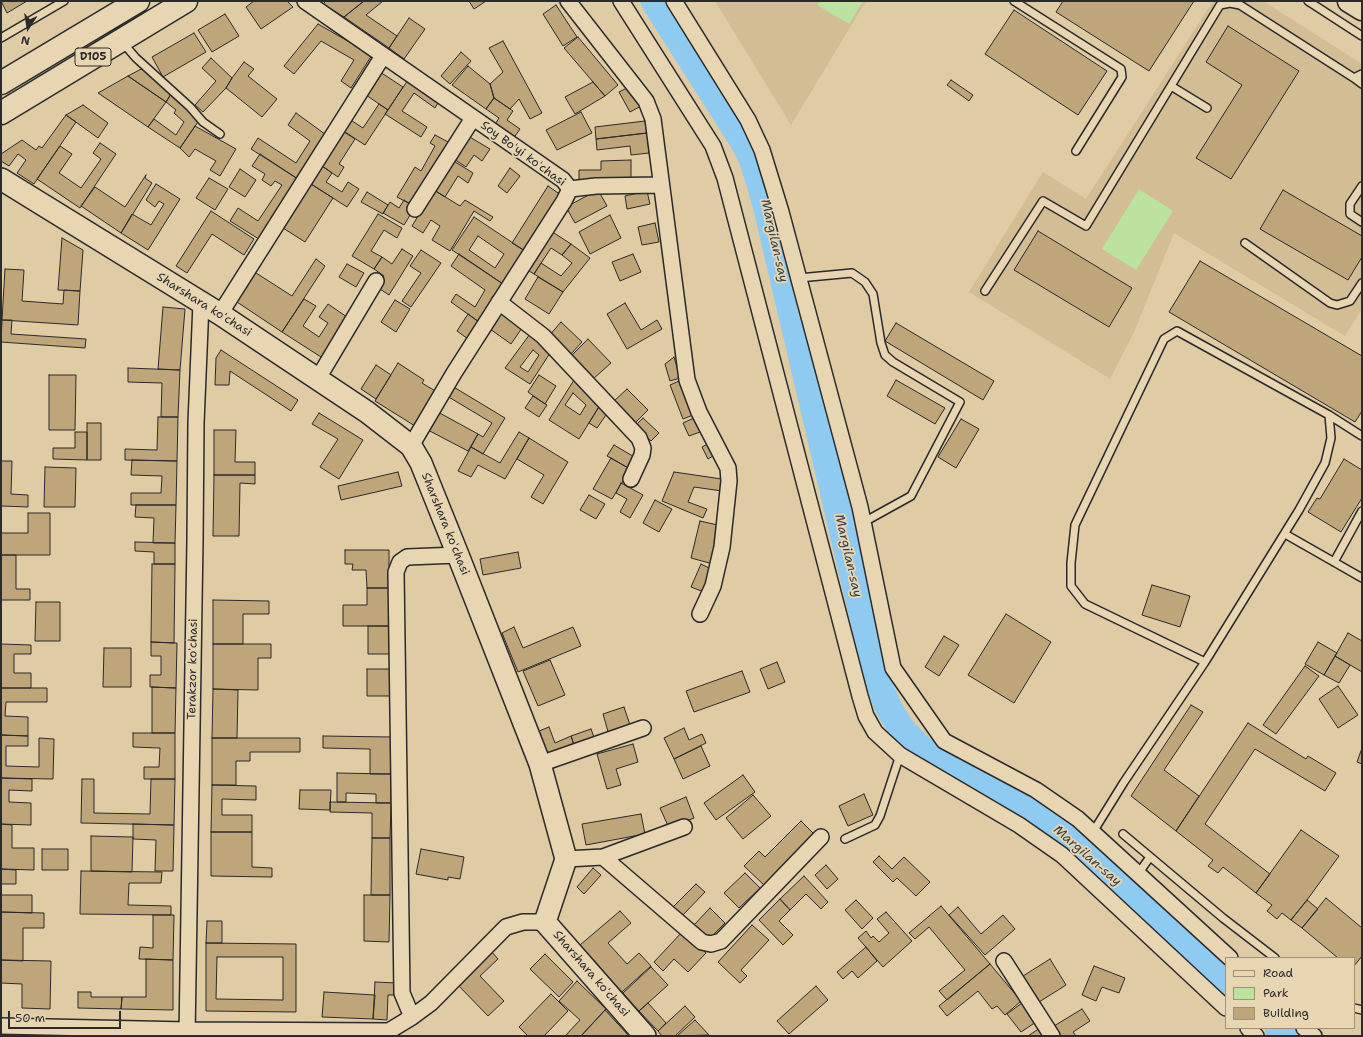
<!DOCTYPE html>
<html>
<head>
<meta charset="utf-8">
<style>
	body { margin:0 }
	#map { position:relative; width:1363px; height:1037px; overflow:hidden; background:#dfcba4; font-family:"Shantell Sans",sans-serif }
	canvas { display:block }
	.frame { position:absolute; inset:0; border:2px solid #2b2b2b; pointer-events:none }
	.legend { position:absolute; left:1225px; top:957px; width:130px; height:72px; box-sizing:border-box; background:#e8d6b3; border:1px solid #9c927d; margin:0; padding:5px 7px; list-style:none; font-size:12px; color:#2b2b2b }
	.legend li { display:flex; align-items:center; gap:8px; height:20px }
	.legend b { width:20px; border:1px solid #9c927d }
	.north { position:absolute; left:8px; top:8px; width:40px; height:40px; -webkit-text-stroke:3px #e8d6b3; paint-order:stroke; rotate:192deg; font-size:11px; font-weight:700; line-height:16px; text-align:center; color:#2b2b2b }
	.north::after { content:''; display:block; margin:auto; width:14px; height:18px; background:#2b2b2b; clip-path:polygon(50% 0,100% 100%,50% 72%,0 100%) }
	.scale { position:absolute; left:8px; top:1011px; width:113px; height:18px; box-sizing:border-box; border:2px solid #2b2b2b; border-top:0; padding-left:5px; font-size:12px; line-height:14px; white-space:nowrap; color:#2b2b2b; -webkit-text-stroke:3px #e8d6b3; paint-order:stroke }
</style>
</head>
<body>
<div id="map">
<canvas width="1363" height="1037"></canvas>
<div class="frame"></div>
<ul class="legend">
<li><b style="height:5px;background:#e8d6b3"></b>Road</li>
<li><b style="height:11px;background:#bbe39f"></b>Park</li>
<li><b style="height:11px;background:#bea57a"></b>Building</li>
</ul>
<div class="north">N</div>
<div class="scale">50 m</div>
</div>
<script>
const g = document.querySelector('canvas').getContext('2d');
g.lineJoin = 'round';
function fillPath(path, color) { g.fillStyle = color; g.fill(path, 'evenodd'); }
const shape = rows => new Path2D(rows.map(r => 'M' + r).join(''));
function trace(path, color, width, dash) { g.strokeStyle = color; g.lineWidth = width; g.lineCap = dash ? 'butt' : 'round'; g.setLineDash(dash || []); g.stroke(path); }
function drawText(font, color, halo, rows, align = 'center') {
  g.font = font + ' "Shantell Sans",sans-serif'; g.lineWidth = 3.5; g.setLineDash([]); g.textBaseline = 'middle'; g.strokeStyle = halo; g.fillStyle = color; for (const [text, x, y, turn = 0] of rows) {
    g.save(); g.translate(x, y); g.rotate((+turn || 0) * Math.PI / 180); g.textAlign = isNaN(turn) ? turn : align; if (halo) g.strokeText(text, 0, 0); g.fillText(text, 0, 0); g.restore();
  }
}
const built = shape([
	[715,1,866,1,791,125],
	[1213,1,1263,1,1362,64,1362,309,1345,336,1174,233,1135,330,1110,379,969,292,1043,172,1086,199]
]);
const green = shape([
	[820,1,863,1,849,24,817,5],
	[1139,189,1173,211,1136,270,1102,249]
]);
const river = shape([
	[654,1,743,141,752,159,760,183,767,209,878,682,889,709,904,732,925,752,948,767,1018,804,1059,829,1098,862,1226,980],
	[1278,1028,1287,1036]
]);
const building = shape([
	[1,1,27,1,7,13,1,1],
	[254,1,287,1,293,7,261,29,246,7,254,1],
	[326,1,364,1,344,17,323,4,326,1],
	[364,1,383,1,366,15,397,36,389,48,344,17,364,1],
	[469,1,486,1,474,9,469,1],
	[1063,1,1194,1,1149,71,1056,12,1063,1],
	[556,5,577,37,563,46,543,14,556,5],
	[1014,10,1107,71,1078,115,985,54,1014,10],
	[225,14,239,36,212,52,198,30,225,14],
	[409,18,425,29,404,59,389,48,409,18],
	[318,24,372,55,351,88,341,81,354,60,321,41,294,74,284,66,318,24],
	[1228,26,1299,71,1231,179,1196,158,1242,85,1206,62,1228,26],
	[194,33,206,52,163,77,152,57,194,33],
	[578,37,618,85,605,96,564,48,578,37],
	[503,41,542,113,530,119,519,99,510,109,494,98,490,84,503,72,489,48,503,41],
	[461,52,471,61,450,84,441,76,461,52],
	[211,58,232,78,226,88,203,112,195,105,216,81,202,68,211,58],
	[244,62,254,69,248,76,277,99,262,117,226,88,232,78,244,62],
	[468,66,490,84,494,98,486,109,452,85,468,66],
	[143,68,171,94,166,102,128,76,143,68],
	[380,72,403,87,388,110,366,95,380,72],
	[128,76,166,102,148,127,98,93,128,76],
	[408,80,439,101,435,108,414,93,402,111,427,127,421,137,385,114,408,80],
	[951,80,973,95,969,101,947,85,951,80],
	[593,82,605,96,575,114,565,97,593,82],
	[631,86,641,106,630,112,619,92,631,86],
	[171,94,191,111,198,122,180,148,148,127,154,119,176,135,184,122,174,113,176,110,166,102,171,94],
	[494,98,513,111,507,120,520,129,513,139,494,126,499,118,486,109,494,98],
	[379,104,388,110,365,145,342,130,349,119,363,128,379,104],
	[83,105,108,123,98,138,66,115,83,105],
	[581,112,592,133,557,150,546,130,581,112],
	[296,113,329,137,301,181,251,149,258,138,296,163,310,141,288,125,296,113],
	[66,115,76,122,34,184,17,173,26,160,18,154,9,166,1,161,1,154,22,140,36,150,39,146,42,148,66,115],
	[645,121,647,133,596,139,595,127,645,121],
	[195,126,236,149,220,176,210,170,216,161,195,149,189,157,180,148,195,126],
	[344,132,355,139,339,164,344,167,338,177,322,166,344,132],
	[647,133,649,153,631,155,630,146,597,150,596,139,647,133],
	[435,135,450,143,412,205,397,197,415,167,421,171,435,146,430,143,435,135],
	[468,136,490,149,482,161,474,155,466,167,454,159,468,136],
	[100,143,116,154,80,208,37,179,60,146,72,154,59,173,81,188,101,159,93,153,100,143],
	[260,154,301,181,262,241,230,221,238,208,258,221,282,185,275,181,271,186,262,180,265,174,252,166,260,154],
	[452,160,473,173,468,183,458,176,445,197,434,190,452,160],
	[631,160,631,182,579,182,579,170,601,170,601,161,631,160],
	[322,166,332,173,326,182,342,192,348,182,359,189,347,207,311,184,322,166],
	[510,168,520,176,507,193,498,186,510,168],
	[240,169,256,180,245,197,229,187,240,169],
	[146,175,145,178,152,183,121,233,81,206,95,187,125,207,146,175],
	[209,178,228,189,215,210,196,198,209,178],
	[156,184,180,199,148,250,121,233,132,214,151,225,164,204,159,201,155,207,146,200,156,184],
	[311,184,333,198,305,242,283,228,311,184],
	[548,186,561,195,525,251,512,243,548,186],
	[434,190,460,206,465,200,493,217,490,221,474,211,450,251,432,240,440,226,431,220,423,233,412,226,434,190],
	[598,190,607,206,575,223,566,207,598,190],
	[1283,190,1362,236,1362,257,1348,280,1260,229,1283,190],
	[647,191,650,204,627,209,625,196,647,191],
	[367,192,388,205,383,214,361,202,367,192],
	[404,200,415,207,404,225,383,213,390,202,399,208,404,200],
	[211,211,254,239,244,255,212,234,187,273,176,266,211,211],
	[378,214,402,228,397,238,384,230,371,251,382,257,374,269,352,256,378,214],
	[610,215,621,238,590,254,579,232,610,215],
	[474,217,525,251,503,284,452,250,474,217],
	[478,236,504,254,495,268,469,250,478,236],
	[655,223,659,242,642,245,638,227,655,223],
	[551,231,571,244,562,255,551,248,534,274,526,269,551,231],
	[1038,231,1132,288,1109,327,1014,270,1038,231],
	[62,238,83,250,80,291,58,290,62,238],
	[571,244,590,258,563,292,534,274,541,263,561,276,572,263,562,255,571,244],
	[402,249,413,256,389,295,377,287,384,276,374,269,382,257,392,264,402,249],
	[421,250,441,263,411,307,402,301,421,273,410,266,421,250],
	[459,254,503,284,479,322,451,302,456,294,475,307,485,290,451,266,459,254],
	[633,254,641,272,620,281,612,262,633,254],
	[316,259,325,266,282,332,234,300,253,271,292,296,316,259],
	[1200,261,1362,356,1362,411,1355,422,1169,312,1200,261],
	[347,264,364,273,356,287,339,277,347,264],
	[5,269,24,270,22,301,63,304,64,290,80,291,78,325,2,320,5,269],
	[538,277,563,292,549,314,525,299,538,277],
	[304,299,316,306,303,326,319,337,328,323,319,317,328,304,347,317,321,357,282,332,304,299],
	[395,300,410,309,396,332,381,322,395,300],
	[625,303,641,330,657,320,662,329,627,349,607,314,625,303],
	[163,307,185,309,180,370,158,369,163,307],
	[501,313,522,328,511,344,490,329,501,313],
	[468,314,479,322,468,339,457,331,468,314],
	[2,320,12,320,11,334,86,339,85,348,1,342,2,320],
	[561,322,582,342,570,355,549,336,561,322],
	[896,323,994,381,983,400,885,341,896,323],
	[530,334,550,353,530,384,505,368,530,334],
	[533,350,539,355,528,372,520,367,533,350],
	[588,339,611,363,593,379,571,356,588,339],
	[221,350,298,400,291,411,230,371,229,385,215,385,216,358,221,350],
	[674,357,680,378,670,381,665,364,674,357],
	[398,363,424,380,422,383,437,392,415,426,375,401,398,363],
	[376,365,391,375,376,399,361,389,376,365],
	[128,368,180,370,178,417,161,417,162,383,128,382,128,368],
	[49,375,76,375,75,430,49,430,49,375],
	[539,375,556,386,545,404,528,392,539,375],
	[574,380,600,405,579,439,549,420,574,380],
	[573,393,586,405,580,415,565,405,573,393],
	[896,380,945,408,935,424,887,396,896,380],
	[679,381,693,415,683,419,670,385,679,381],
	[452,386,505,418,483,454,471,447,478,434,483,437,492,423,447,396,452,386],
	[627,389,648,410,635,423,614,401,627,389],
	[533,396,547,405,539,417,525,408,533,396],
	[600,405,608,412,597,428,589,423,600,405],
	[436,411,478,434,468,451,426,429,436,411],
	[319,413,363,440,339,479,320,467,338,439,312,424,319,413],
	[158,417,178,417,177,461,125,460,125,449,157,450,158,417],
	[643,418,659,433,651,441,635,426,643,418],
	[694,418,700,432,689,436,683,423,694,418],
	[961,419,979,429,956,468,938,457,961,419],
	[87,423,101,423,101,460,87,460,87,423],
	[214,430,236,430,235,462,255,462,255,475,214,475,214,430],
	[75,432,87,432,87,460,53,459,53,448,75,448,75,432],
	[519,432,529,438,505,479,478,465,471,477,458,471,471,447,500,463,519,432],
	[529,438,568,462,543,504,531,497,544,475,517,459,529,438],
	[711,442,718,453,708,459,702,447,711,442],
	[614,445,636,458,630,469,607,456,614,445],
	[611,458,630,469,612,499,593,489,611,458],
	[1344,459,1362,470,1362,498,1341,532,1308,512,1317,498,1320,499,1344,459],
	[132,460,177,461,176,505,131,505,131,493,161,493,162,476,131,475,132,460],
	[1,461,12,461,11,494,28,495,28,507,1,506,1,461],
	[45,467,76,468,75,507,44,507,45,467],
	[398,472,402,486,341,500,338,486,398,472],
	[674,472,722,479,722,491,694,487,688,502,707,509,703,518,662,501,674,472],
	[214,475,255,475,255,484,240,483,239,536,213,536,214,475],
	[621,483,643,495,630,518,620,512,627,499,616,493,621,483],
	[589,495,605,504,596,519,580,510,589,495],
	[655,500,672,509,659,532,643,523,655,500],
	[136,505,176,505,175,543,153,543,154,518,135,517,136,505],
	[28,513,50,513,50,555,1,555,1,533,28,533,28,513],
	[700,521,722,526,713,564,691,558,700,521],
	[135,542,175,543,175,564,154,564,154,552,135,551,135,542],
	[345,550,389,550,389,588,367,588,366,570,352,570,353,564,345,564,345,550],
	[518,552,521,568,483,575,480,559,518,552],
	[1,555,16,555,16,589,30,589,30,600,1,600,1,555],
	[152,564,175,564,174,643,151,642,152,564],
	[701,564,713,570,704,592,691,587,701,564],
	[1152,585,1190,596,1180,627,1142,615,1152,585],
	[367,588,389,588,389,626,343,626,343,605,367,605,367,588],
	[213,600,269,601,269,614,243,614,243,644,213,644,213,600],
	[36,602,60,602,60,641,35,641,36,602],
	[1006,614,1051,642,1014,703,968,675,1006,614],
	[368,626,389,626,390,654,368,654,368,626],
	[514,627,523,648,573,627,581,646,518,672,502,633,514,627],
	[1348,633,1362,641,1362,672,1335,656,1348,633],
	[944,636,959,645,939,676,925,667,944,636],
	[151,642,177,643,176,688,150,687,150,675,161,675,161,656,151,656,151,642],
	[1318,642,1337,653,1324,675,1305,664,1318,642],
	[1,644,31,645,31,654,14,654,14,673,31,673,31,688,1,688,1,644],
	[213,644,271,644,271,658,258,658,258,690,213,689,213,644],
	[104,648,131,648,131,687,103,687,104,648],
	[1335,656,1350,665,1339,683,1324,675,1335,656],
	[550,660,565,695,538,706,523,671,550,660],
	[777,662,785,682,768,689,760,669,777,662],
	[1305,666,1319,676,1276,734,1263,725,1305,666],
	[367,669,390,669,390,696,367,696,367,669],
	[742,671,750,692,694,712,686,691,742,671],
	[1338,686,1358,715,1338,728,1319,699,1338,686],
	[152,687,176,688,175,733,152,733,152,687],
	[1,688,47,688,47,702,6,702,5,716,28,717,28,736,1,735,1,688],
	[213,689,238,690,237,738,212,738,213,689],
	[1191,705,1203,712,1164,770,1199,796,1176,831,1131,796,1191,705],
	[624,707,631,728,609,735,603,714,624,707],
	[1248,723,1306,759,1308,756,1336,773,1325,791,1255,749,1205,824,1270,874,1256,893,1223,867,1218,873,1208,866,1213,860,1176,831,1248,723],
	[549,727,555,743,571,736,575,748,549,757,539,731,549,727],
	[684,728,689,740,702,734,706,743,674,759,664,738,684,728],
	[591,729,595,740,575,748,571,736,591,729],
	[133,733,175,733,175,779,144,779,144,767,159,767,160,748,133,747,133,733],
	[1,735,28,736,28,746,6,746,6,766,39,767,39,738,54,739,53,779,1,778,1,735],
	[323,736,392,737,391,774,370,774,370,749,323,748,323,736],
	[212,738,300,738,300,752,250,752,250,761,236,761,236,785,212,785,212,738],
	[633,744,638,762,616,769,621,785,607,789,597,754,633,744],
	[701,746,710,766,683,779,674,759,701,746],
	[1362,748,1362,764,1357,762,1362,748],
	[337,773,391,774,391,803,376,803,376,794,346,793,346,802,337,802,337,773],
	[743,775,755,792,716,820,704,803,743,775],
	[1,778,32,779,32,791,9,790,9,802,31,803,31,825,1,824,1,778],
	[82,779,94,779,94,813,150,814,151,779,175,779,174,825,81,823,82,779],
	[212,785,256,786,256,800,222,799,222,815,252,815,252,832,211,832,212,785],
	[300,790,331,790,330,810,299,809,300,790],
	[864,794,873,815,848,826,839,806,864,794],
	[753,795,771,816,743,839,726,818,753,795],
	[686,797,694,818,669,828,660,808,686,797],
	[330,802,391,803,390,838,372,838,372,813,330,812,330,802],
	[641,814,645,834,586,845,582,824,641,814],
	[801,821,814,834,764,885,744,866,759,851,765,857,801,821],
	[1,824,12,825,12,848,34,848,34,870,1,869,1,824],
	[133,824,174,825,173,871,155,871,156,840,133,839,133,824],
	[1301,830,1339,856,1307,900,1291,920,1282,913,1277,919,1267,911,1272,905,1256,893,1301,830],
	[211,832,252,832,252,867,272,868,272,877,211,876,211,832],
	[91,836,133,837,132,872,91,871,91,836],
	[372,838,390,838,390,895,371,895,372,838],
	[42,849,68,849,68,870,42,870,42,849],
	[421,849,464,857,460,879,448,877,448,880,416,874,421,849],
	[879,856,892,869,904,857,930,882,916,896,897,878,893,882,873,862,879,856],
	[826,865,838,879,827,889,815,875,826,865],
	[593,868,601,875,584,894,577,887,593,868],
	[1,869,16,870,16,884,1,884,1,869],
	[81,871,162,872,161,883,129,883,128,905,171,906,171,915,80,914,81,871],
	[745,873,760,888,739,908,724,893,745,873],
	[804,876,828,902,821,909,806,894,790,910,780,899,804,876],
	[696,884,705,892,682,916,673,907,696,884],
	[1,895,32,895,32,913,1,912,1,895],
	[364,895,390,895,389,942,364,941,364,895],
	[1326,898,1362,928,1362,956,1354,966,1354,958,1338,958,1302,928,1326,898],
	[780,899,790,910,779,921,793,935,783,945,759,920,780,899],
	[856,900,873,918,862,929,845,910,856,900],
	[1307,900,1318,909,1302,928,1291,920,1307,900],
	[941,906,990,964,947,1000,939,991,965,970,929,927,915,939,909,933,941,906],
	[958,907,981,934,1003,915,1015,929,985,955,949,915,958,907],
	[710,908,725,923,708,940,693,926,710,908],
	[620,911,631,923,608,943,627,964,639,953,651,966,622,992,580,945,620,911],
	[1,912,44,913,44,928,23,928,23,961,1,960,1,912],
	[886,912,912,941,883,967,858,938,866,931,871,938,873,936,879,942,889,933,877,919,886,912],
	[153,915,174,915,173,960,139,959,140,947,153,948,153,915],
	[207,921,222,921,222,943,206,943,207,921],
	[752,925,769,940,741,970,747,976,740,983,718,962,752,925],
	[683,931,706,953,688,972,674,959,663,971,654,962,683,931],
	[206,943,296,944,296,1012,206,1011,206,943],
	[217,957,283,957,283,1000,216,999,217,957],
	[866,947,877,961,858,978,852,971,843,979,837,972,866,947],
	[491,951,498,959,480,976,504,1001,488,1016,457,984,491,951],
	[545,954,573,982,559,997,530,969,545,954],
	[146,959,173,960,173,1010,121,1009,122,997,146,997,146,959],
	[1050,959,1066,985,1039,1002,1023,976,1050,959],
	[1,960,51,961,50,1009,22,1008,22,984,1,983,1,960],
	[990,964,1021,1001,1005,1015,997,1006,992,1009,978,991,947,1016,939,1006,990,964],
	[1094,966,1125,978,1119,993,1102,987,1096,1001,1082,995,1094,966],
	[651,967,668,985,639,1011,623,993,651,967],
	[577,981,606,1009,581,1036,565,1036,580,1020,559,1001,577,981],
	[375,982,396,983,395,995,388,995,387,1020,373,1019,375,982],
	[816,986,828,1000,789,1034,777,1021,816,986],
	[78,992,91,992,91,997,122,997,121,1009,78,1008,78,992],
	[324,992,375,995,373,1019,322,1017,324,992],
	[551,994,568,1011,544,1036,528,1036,519,1027,551,994],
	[648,1003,666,1023,658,1031,639,1011,648,1003],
	[1022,1003,1036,1022,1021,1032,1007,1014,1022,1003],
	[685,1006,695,1017,675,1036,662,1036,658,1031,685,1006],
	[1082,1009,1090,1021,1073,1032,1076,1036,1061,1036,1054,1026,1082,1009],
	[605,1010,629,1036,581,1036,605,1010],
	[695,1020,709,1035,677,1036,695,1020],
	[1040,1028,1045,1036,1028,1036,1040,1028]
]);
const lane = shape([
	[1014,1,1121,69,1122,77,1076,151],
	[1308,1,1362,36],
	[1,38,64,1],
	[123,43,136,58,190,107,203,122,220,134],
	[1354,78,1362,84],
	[1171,86,1207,108],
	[1362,186,1350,204,1350,214,1362,222],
	[1245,243,1330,303,1337,305,1350,301,1362,283],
	[799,278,852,273,865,282,873,294,881,343,885,355,893,362,960,402,911,496,864,522],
	[985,291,1043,201,1086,226,1220,5,1230,3,1240,5,1354,78,1362,74],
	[1285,534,1362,578],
	[1334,562,1362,511],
	[1205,662,1085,604,1071,586,1071,563,1075,525,1164,339,1177,331,1329,415,1362,436],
	[1093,832,1124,782,1205,662,1299,510,1325,463,1331,438,1329,415],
	[1123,834,1223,918,1275,958],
	[845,839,875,825,880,816,900,755],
	[1138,874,1150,857],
	[1354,1008,1362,1010]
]);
const street = shape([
	[305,1,563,180,570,189,564,201,454,373,411,446],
	[568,1,646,101,653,119,687,380,699,412,728,468,729,481,722,547,713,586,700,614],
	[621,1,713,146,725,178,860,696,866,716,875,732,900,755,1019,825,1062,855,1226,1008],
	[674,1,748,120,762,150,781,212,860,507,893,668,944,741,1036,790,1078,819,1230,958],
	[570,189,596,186,660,185],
	[415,209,473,118],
	[499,302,543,336,639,438,643,448,642,455,631,479],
	[220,314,383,56],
	[317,380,376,281],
	[540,764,643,728],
	[603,857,702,942,711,944,721,941,821,837],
	[566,859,603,857,684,827],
	[1004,961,1052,1036],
	[412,1017,402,993,396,572,400,562,407,557,458,555],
	[1,1026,187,1030,389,1031,412,1017,431,1003,506,927,523,922,545,922],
	[1248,1028,1256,1036],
	[1304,1028,1314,1036],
	[187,1036,195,541,196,423,201,303]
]);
const secondary = shape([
	[1,179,220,314,367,412,411,446,421,463,458,555,540,764,566,859,545,922,645,1036]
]);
const highway = shape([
	[1349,1,1362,9],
	[1,83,138,1],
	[1,113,186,1]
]);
const shields = [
	[93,57,36]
];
const shieldNames = [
	["D105",93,57]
];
const streetNames = [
	["Soy Boʻyi koʻchasi",523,154,36],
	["Sharshara koʻchasi",204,305,32],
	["Sharshara koʻchasi",445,524,68],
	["Terakzor koʻchasi",193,669,-89],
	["Sharshara koʻchasi",591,974,49]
];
const waterNames = [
	["Margilan-say",774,241,77],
	["Margilan-say",848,556,77],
	["Margilan-say",1087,856,41]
];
fillPath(built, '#d2bd95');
fillPath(green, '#bbe39f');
trace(river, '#8fcbf0', 27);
fillPath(building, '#bea57a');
trace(building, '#2b2b2b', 1);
trace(lane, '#2b2b2b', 10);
trace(street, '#2b2b2b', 18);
trace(secondary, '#2b2b2b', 24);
trace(highway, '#2b2b2b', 25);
trace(lane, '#e8d6b3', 7);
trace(street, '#e8d6b3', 15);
trace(secondary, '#e8d6b3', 21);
trace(highway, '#e8d6b3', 22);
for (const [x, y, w] of shields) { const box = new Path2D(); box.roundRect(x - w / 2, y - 9, w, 18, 3); g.fillStyle = '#e8d6b3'; g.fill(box); trace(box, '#2b2b2b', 1); }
drawText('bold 11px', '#2b2b2b', null, shieldNames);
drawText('12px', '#2b2b2b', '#e8d6b3', streetNames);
drawText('italic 13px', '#3a4349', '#e8d6b3', waterNames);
</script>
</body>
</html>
